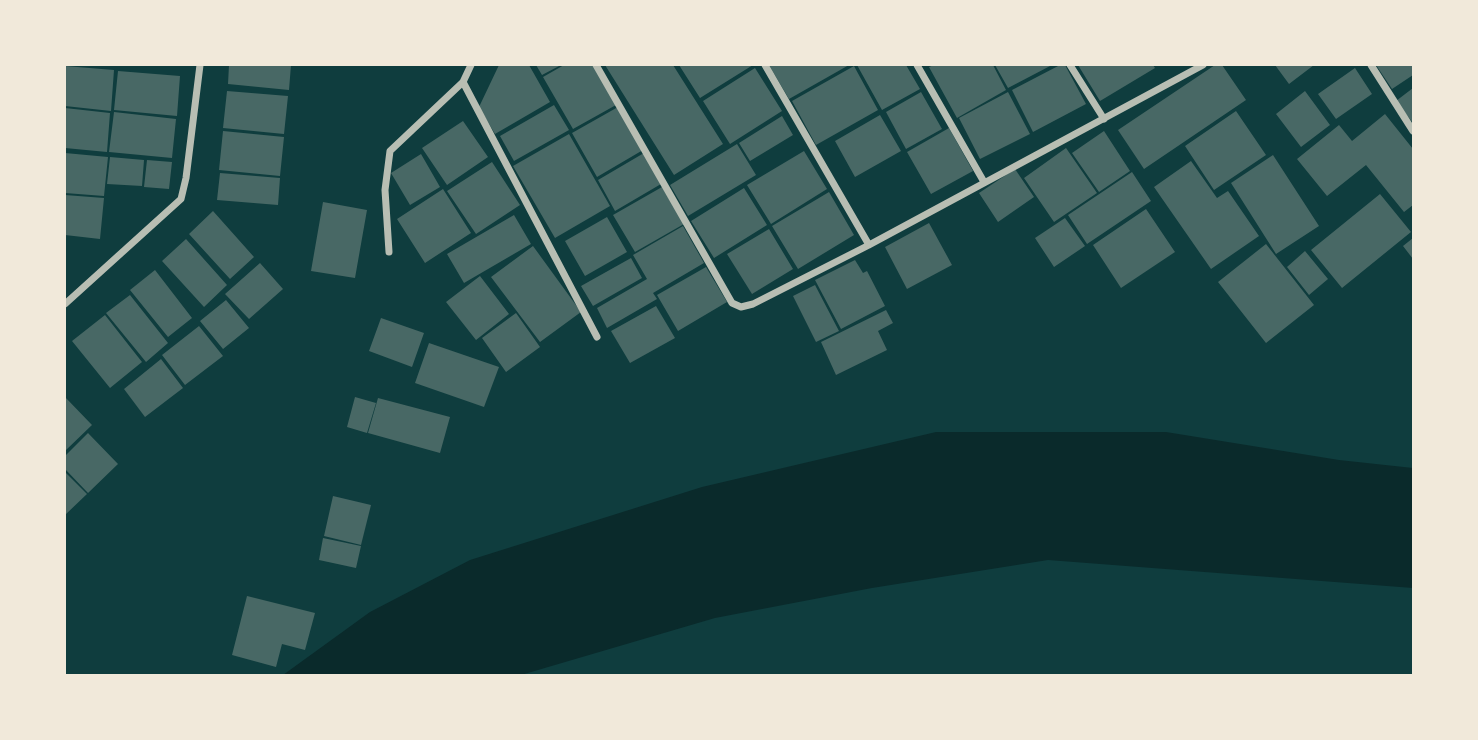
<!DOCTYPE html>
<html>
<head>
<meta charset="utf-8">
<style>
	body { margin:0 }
	#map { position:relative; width:1478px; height:740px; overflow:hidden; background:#0f3d3e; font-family:Figtree,sans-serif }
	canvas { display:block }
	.frame { position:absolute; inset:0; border:66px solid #f1e9da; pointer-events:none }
</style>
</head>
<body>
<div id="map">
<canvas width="1478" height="740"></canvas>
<div class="frame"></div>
</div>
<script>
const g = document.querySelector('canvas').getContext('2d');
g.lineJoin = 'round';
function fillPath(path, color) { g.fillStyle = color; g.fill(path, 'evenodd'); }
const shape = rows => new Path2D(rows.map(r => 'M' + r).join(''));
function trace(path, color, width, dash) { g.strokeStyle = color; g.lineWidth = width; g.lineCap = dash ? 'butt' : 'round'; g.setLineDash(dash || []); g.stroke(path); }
const water = shape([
	[936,432,1166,432,1339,460,1413,468,1413,588,1048,560,872,588,715,618,521,675,283,675,370,612,470,560,702,487]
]);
const building = shape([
	[229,65,291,65,289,90,228,84],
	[499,65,529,65,550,102,495,134,479,107],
	[536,65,561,65,542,75],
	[564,65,593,65,616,105,573,129,543,77],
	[605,65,673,65,723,144,674,175],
	[679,65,753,65,700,98],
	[769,65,849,65,789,99],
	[857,65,906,65,920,89,882,110],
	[934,65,993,65,1006,90,957,118,929,67],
	[995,65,1052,65,1008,88],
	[1060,65,1065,65,1086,104,1033,132,1012,90],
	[1078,65,1153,65,1155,68,1100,101],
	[1215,65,1222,65,1246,100,1144,169,1118,130],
	[1275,65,1314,65,1289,84],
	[1376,65,1413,65,1413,75,1392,89],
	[65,66,114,70,111,111,65,106],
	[854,66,878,110,816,145,792,101],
	[755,68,782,111,730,144,703,101],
	[1355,68,1372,94,1336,119,1318,94],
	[118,71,180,76,177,116,114,110],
	[1413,88,1413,123,1396,101],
	[227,91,288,96,284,134,223,128],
	[1305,91,1330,125,1301,147,1276,114],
	[921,92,942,129,906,149,886,112],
	[1008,92,1030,134,980,159,959,118],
	[554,105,569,130,514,161,500,136],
	[618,107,643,150,597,177,572,133],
	[65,108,110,113,107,152,65,148],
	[1236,111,1266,155,1214,190,1185,146],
	[114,112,176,119,172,158,109,152],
	[1385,114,1413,149,1413,205,1404,212,1366,165,1327,196,1297,159,1339,125,1352,141],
	[880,115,901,151,855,177,835,141],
	[782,116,793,135,750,161,739,143],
	[463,121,488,157,447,185,422,148],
	[949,128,973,171,931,194,907,152],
	[223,131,284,137,280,176,219,170],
	[1104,131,1130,171,1099,192,1072,153],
	[569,134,610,206,555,238,513,166],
	[737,144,756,175,688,216,670,185],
	[1066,148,1097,193,1054,222,1024,178],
	[804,151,827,189,771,224,747,185],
	[65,153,108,157,104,196,65,193],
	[644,153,661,184,615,211,598,180],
	[421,154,440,187,410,205,391,173],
	[1273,155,1319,226,1276,254,1231,183],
	[110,157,144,160,142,186,107,184],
	[147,160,172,162,169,189,144,187],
	[1191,161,1217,198,1228,191,1259,236,1211,269,1154,187],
	[492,162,520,205,476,234,447,191],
	[1015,169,1034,197,998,222,979,193],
	[1132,172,1151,201,1087,244,1068,215],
	[220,173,280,178,278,205,217,200],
	[662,187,684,224,635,252,613,215],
	[744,188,767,225,714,258,691,221],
	[443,189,471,233,425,263,397,219],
	[829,192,854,235,798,269,772,226],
	[1380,194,1411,232,1342,288,1311,250],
	[65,195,104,198,100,239,65,235],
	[323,202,367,210,355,278,311,271],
	[1146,209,1175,252,1121,288,1093,245],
	[213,211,254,257,230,279,189,234],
	[514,215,531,244,464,283,447,254],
	[607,217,627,252,585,276,565,241],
	[1065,218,1085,246,1054,267,1035,238],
	[929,223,952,265,907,289,885,247],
	[683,226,704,263,653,293,657,299,607,328,597,308,647,279,633,255],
	[769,229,793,269,752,294,727,254],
	[1413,238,1413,259,1403,246],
	[186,239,227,285,204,307,162,261],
	[1266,244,1314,305,1266,343,1218,282],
	[533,246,581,312,540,342,491,277],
	[1305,251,1328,279,1309,295,1287,267],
	[631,258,642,278,593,306,581,286],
	[855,260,863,273,867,271,885,306,841,329,815,280],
	[260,263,283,289,249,319,225,294],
	[706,267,727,302,678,331,657,295],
	[155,270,192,318,168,337,130,290],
	[480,276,509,314,476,340,446,302],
	[815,285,839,331,816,342,793,296],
	[130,295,168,343,146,362,106,313],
	[226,300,249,328,223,349,200,321],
	[656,306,675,338,630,363,611,331],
	[886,310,893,323,878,331,887,350,836,375,821,342],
	[516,313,540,347,506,372,482,338],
	[105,315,142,362,110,388,72,341],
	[381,318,424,333,412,367,369,351],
	[199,326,223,356,185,385,162,355],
	[429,343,499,367,484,407,415,383],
	[161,359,183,388,145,417,124,389],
	[65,397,92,425,65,451],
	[355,397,376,403,367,433,347,427],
	[378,398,450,417,440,453,368,433],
	[88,433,118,464,88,493,65,469,65,456],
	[65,472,87,494,65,515],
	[333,496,371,505,361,545,324,536],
	[323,538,361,546,356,568,319,560],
	[247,596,315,613,305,650,282,644,276,667,232,655]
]);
const minor = shape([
	[596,65,732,303,741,307,753,304,869,245,1203,65],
	[765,65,869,245],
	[917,65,984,182],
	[1070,65,1104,119],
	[1371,65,1413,131],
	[463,82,597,337],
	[389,252,385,190,390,151,463,82,471,65],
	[65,304,181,199,186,178,200,65]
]);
fillPath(water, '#0a2a2b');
fillPath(building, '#486865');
trace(minor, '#b8beb3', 7);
</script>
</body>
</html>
